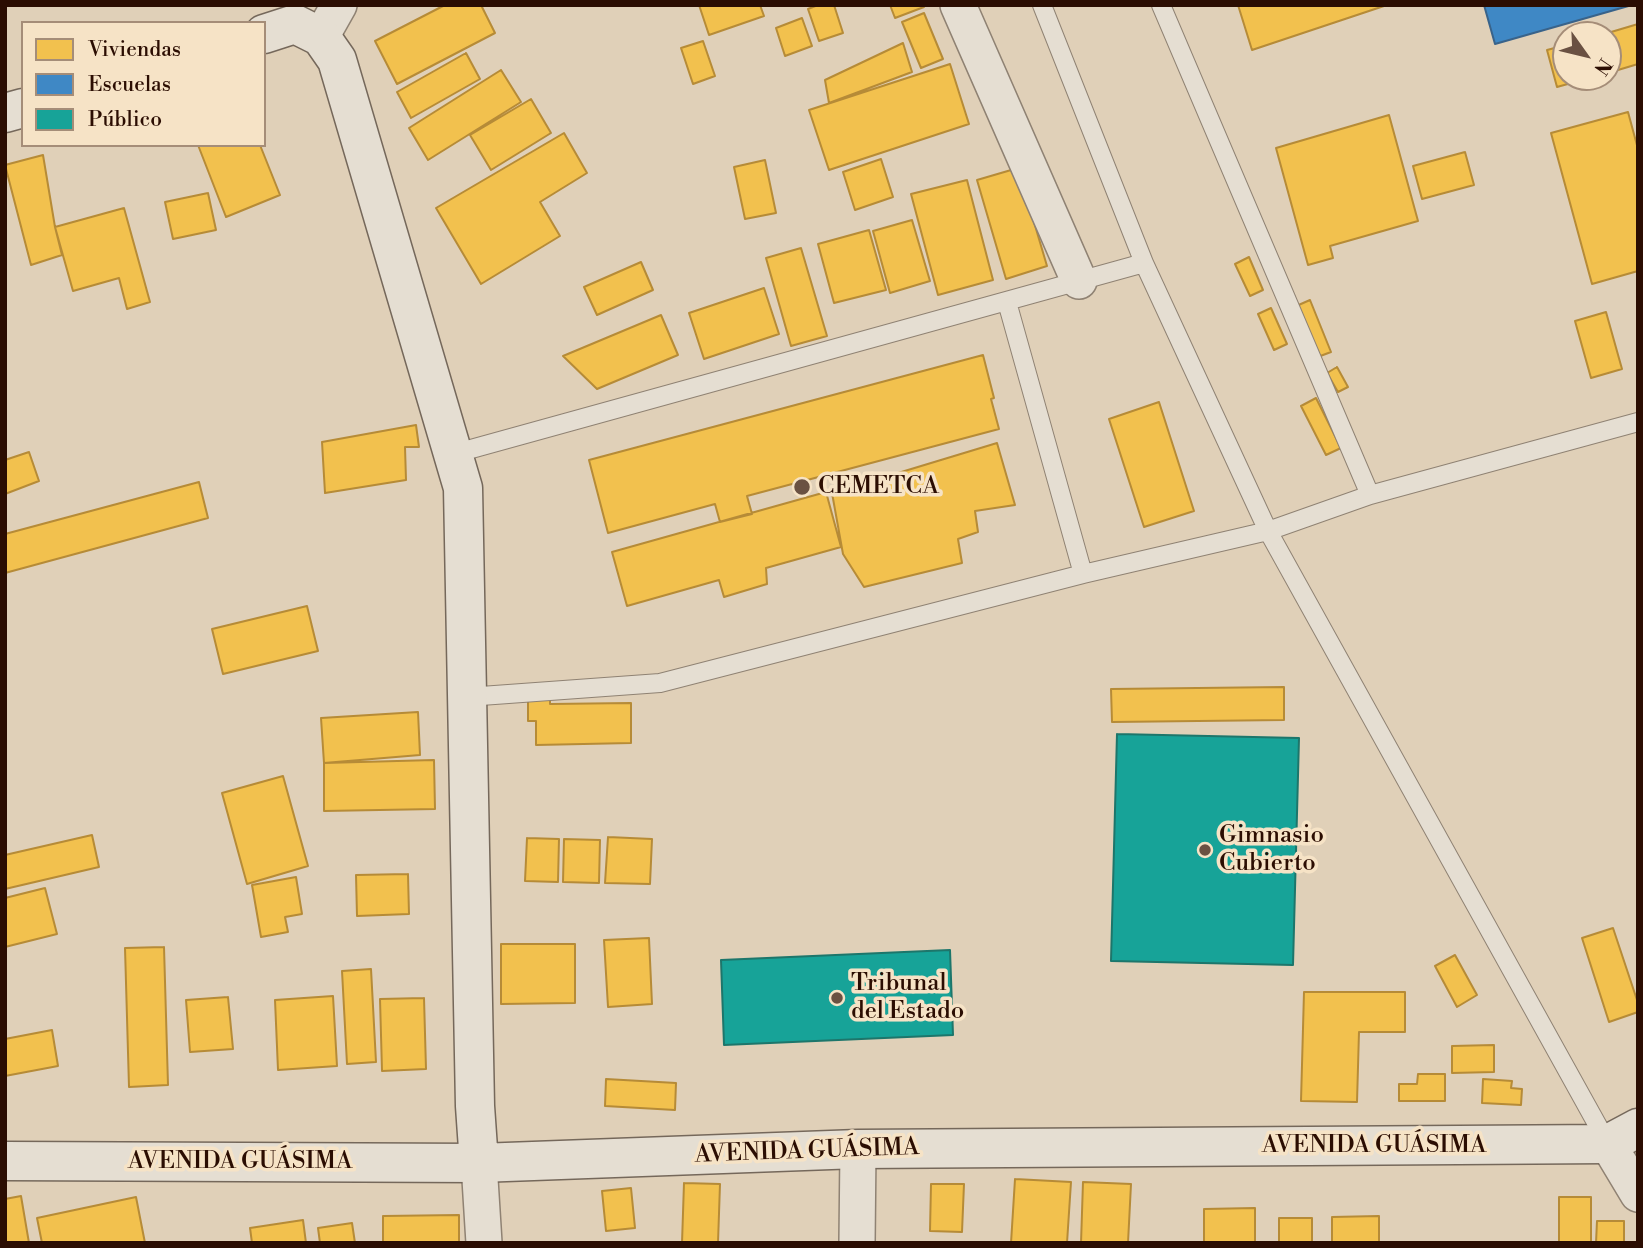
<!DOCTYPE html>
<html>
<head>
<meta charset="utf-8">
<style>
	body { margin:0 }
	#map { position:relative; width:1643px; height:1248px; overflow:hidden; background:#e0d0b8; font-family:"Libre Bodoni",serif }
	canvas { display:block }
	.frame { position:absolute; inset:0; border:7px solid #2b0d02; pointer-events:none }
	.legend { position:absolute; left:21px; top:21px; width:245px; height:126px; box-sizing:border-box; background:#f6e3c6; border:2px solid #a58d78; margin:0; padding:9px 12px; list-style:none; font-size:21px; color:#2b0d02 }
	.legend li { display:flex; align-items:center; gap:14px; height:35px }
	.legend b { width:35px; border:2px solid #a58d78 }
	.north { position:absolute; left:1552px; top:21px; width:70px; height:70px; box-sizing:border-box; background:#f6e3c6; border:2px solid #a58d78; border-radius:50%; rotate:124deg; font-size:19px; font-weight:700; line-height:28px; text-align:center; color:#2b0d02 }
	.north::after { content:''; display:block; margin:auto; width:24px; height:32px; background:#6a5142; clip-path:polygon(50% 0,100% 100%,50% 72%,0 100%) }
</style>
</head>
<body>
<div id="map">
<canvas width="1643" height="1248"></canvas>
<div class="frame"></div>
<ul class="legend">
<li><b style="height:19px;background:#f2c14e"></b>Viviendas</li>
<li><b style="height:19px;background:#3f88c5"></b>Escuelas</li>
<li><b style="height:19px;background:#17a398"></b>Público</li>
</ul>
<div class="north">N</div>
</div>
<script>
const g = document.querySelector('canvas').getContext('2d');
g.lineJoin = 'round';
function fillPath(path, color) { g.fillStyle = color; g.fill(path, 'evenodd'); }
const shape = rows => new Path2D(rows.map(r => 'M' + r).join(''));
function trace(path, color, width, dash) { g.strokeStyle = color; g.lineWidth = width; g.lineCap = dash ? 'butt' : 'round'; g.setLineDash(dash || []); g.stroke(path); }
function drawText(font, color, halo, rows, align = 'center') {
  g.font = font + ' "Libre Bodoni",serif'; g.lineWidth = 7; g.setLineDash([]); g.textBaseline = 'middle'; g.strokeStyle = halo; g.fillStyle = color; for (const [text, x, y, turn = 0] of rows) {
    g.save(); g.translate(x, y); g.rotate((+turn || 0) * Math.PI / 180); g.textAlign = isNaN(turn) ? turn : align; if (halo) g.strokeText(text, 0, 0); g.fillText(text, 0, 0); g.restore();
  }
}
const homes = shape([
	[445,5,481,5,495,33,397,84,375,41,445,5],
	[699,5,760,5,764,16,709,35,699,5],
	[818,5,834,5,843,33,819,41,808,9,818,5],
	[890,5,924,5,924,7,895,18,890,5],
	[1238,5,1387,5,1252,50,1238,5],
	[924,13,943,59,921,68,902,22,924,13],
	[802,18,812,46,785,56,776,28,802,18],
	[1638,24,1638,64,1608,73,1608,35,1601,35,1638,24],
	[703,41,715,76,693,84,681,48,703,41],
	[903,43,912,72,829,103,825,80,903,43],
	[1566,45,1566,77,1593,77,1557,87,1547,50,1566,45],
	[466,53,480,79,411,118,397,92,466,53],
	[950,64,969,124,829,170,809,110,950,64],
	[501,70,521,102,428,160,409,128,501,70],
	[531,99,551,133,491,170,470,135,531,99],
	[1628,112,1638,149,1638,271,1592,284,1551,133,1628,112],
	[1389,115,1418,221,1330,246,1333,258,1308,265,1276,148,1389,115],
	[564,133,587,173,540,202,560,236,481,284,436,208,564,133],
	[198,145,260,145,280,195,226,217,198,145],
	[1465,152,1474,185,1422,199,1413,166,1465,152],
	[43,155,55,227,62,255,31,265,5,165,43,155],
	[881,159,893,197,855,210,843,172,881,159],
	[765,160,776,213,745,219,734,167,765,160],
	[1018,168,1047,266,1006,279,977,180,1018,168],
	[967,180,993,280,938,295,911,194,967,180],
	[208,193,216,230,173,239,165,202,208,193],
	[124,208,150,302,127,309,119,278,73,291,55,227,124,208],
	[912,220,930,281,890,293,873,231,912,220],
	[869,230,886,290,834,303,818,244,869,230],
	[801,248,827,336,791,346,766,258,801,248],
	[1249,257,1263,290,1250,296,1235,264,1249,257],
	[641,262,653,290,597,315,584,287,641,262],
	[764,288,779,334,704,359,689,313,764,288],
	[1310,300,1331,352,1315,358,1294,307,1310,300],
	[1271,308,1287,344,1274,350,1258,314,1271,308],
	[1606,312,1622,369,1591,378,1575,321,1606,312],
	[661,315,678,355,597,389,563,356,661,315],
	[983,355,994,398,991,399,999,429,747,496,752,514,720,522,715,504,608,533,589,460,983,355],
	[1337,367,1348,387,1338,392,1327,373,1337,367],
	[1316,398,1341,448,1326,455,1301,406,1316,398],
	[1159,402,1194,511,1144,527,1109,419,1159,402],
	[416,425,419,447,405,447,406,480,325,493,322,442,416,425],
	[997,443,1015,505,975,511,978,532,958,539,962,563,864,587,843,554,832,493,997,443],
	[29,452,39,481,5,494,5,460,29,452],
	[199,482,208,518,5,573,5,534,199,482],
	[826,492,841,547,766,568,767,584,724,597,719,580,627,606,612,552,826,492],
	[307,606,318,651,223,674,212,629,307,606],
	[1284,687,1284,720,1112,722,1111,689,1284,687],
	[550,697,550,704,631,703,631,743,536,745,536,721,528,721,528,698,550,697],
	[418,712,420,755,324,763,321,718,418,712],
	[434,760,435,809,324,811,324,763,434,760],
	[283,776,308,866,247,884,222,793,283,776],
	[92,835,99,867,5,889,5,855,92,835],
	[608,837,652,839,650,884,605,883,608,837],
	[527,838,559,839,558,882,525,881,527,838],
	[564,839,600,840,599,883,563,882,564,839],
	[408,874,409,914,357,916,356,875,408,874],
	[296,877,302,914,285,917,288,932,261,937,252,885,296,877],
	[45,888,57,934,5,947,5,898,45,888],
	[1613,928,1638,1003,1638,1012,1609,1022,1582,938,1613,928],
	[649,938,652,1004,608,1007,604,940,649,938],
	[501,944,575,944,575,1003,501,1004,501,944],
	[164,947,168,1085,129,1087,125,948,164,947],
	[1455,955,1477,995,1457,1007,1435,966,1455,955],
	[371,969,376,1062,347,1064,342,971,371,969],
	[1304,992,1405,992,1405,1032,1359,1032,1357,1102,1301,1101,1304,992],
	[333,996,337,1066,278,1070,275,1000,333,996],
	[228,997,233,1049,190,1052,186,1000,228,997],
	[424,998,426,1069,382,1071,380,999,424,998],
	[52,1030,58,1066,5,1076,5,1039,52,1030],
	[1494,1045,1494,1072,1452,1073,1452,1046,1494,1045],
	[1418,1074,1445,1074,1445,1101,1399,1101,1399,1084,1417,1084,1418,1074],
	[606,1079,676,1083,675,1110,605,1106,606,1079],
	[1483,1079,1512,1081,1511,1088,1522,1089,1521,1105,1482,1103,1483,1079],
	[1015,1179,1071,1182,1067,1243,1011,1243,1015,1179],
	[1083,1182,1131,1184,1128,1243,1081,1243,1083,1182],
	[684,1183,720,1184,718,1243,682,1243,684,1183],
	[931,1184,964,1184,962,1232,930,1231,931,1184],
	[631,1188,635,1228,606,1231,602,1191,631,1188],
	[21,1196,29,1243,5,1243,5,1199,21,1196],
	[136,1197,145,1243,42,1243,37,1218,136,1197],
	[1559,1197,1591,1197,1591,1243,1559,1243,1559,1197],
	[1255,1208,1255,1243,1204,1243,1204,1209,1255,1208],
	[459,1215,459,1243,383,1243,383,1216,459,1215],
	[1379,1216,1379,1243,1332,1243,1332,1217,1379,1216],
	[1279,1218,1312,1218,1312,1243,1279,1243,1279,1218],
	[303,1220,306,1243,252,1243,250,1228,303,1220],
	[1597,1221,1624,1221,1624,1243,1596,1243,1597,1221],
	[352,1223,355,1243,320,1243,318,1228,352,1223]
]);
const schools = shape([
	[1484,5,1632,5,1495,44,1484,5]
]);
const public = shape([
	[1117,734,1299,738,1293,965,1111,961,1117,734],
	[950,950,953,1035,724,1045,721,960,950,950]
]);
const service = shape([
	[1042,5,1144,263,1268,531,1608,1144],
	[1161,5,1370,495],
	[1007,302,1083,574],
	[453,454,1144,263],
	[467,697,660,683,1083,574,1268,531,1370,495,1638,422]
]);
const minor = shape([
	[958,5,1079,281],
	[321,37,339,5],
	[1608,1144,1638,1194],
	[479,1163,484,1243],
	[857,1243,858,1149]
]);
const secondary = shape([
	[264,34,295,24,321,37,337,60,463,488,475,1106,479,1163],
	[5,113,23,108],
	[5,1161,479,1163,858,1149,1608,1144,1638,1128]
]);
const markers = [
	[802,487,9,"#6a5142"],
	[1205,850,7,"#6a5142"],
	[837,998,7,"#6a5142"]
];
const poiNames = [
	["CEMETCA",818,487],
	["Gimnasio",1219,836],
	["Cubierto",1219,864],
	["Tribunal",851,984],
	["del Estado",851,1012]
];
const streetNames = [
	["AVENIDA GUÁSIMA",1374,1146],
	["AVENIDA GUÁSIMA",807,1152,-2],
	["AVENIDA GUÁSIMA",240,1162]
];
fillPath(homes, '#f2c14e');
trace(homes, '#b68b37', 2);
fillPath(schools, '#3f88c5');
trace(schools, '#39638a', 2);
fillPath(public, '#17a398');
trace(public, '#1d766b', 2);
trace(service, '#8f8273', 20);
trace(minor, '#8f8273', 38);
trace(secondary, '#75685b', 41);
trace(service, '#e5ded2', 18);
trace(minor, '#e5ded2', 35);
trace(secondary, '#e5ded2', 38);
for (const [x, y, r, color] of markers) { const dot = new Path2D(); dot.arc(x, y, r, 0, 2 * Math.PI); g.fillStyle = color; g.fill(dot); trace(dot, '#f6e3c6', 2.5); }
drawText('24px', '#2b0d02', '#f6e3c6', poiNames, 'left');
drawText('24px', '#2b0d02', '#f6e3c6', streetNames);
</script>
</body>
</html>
